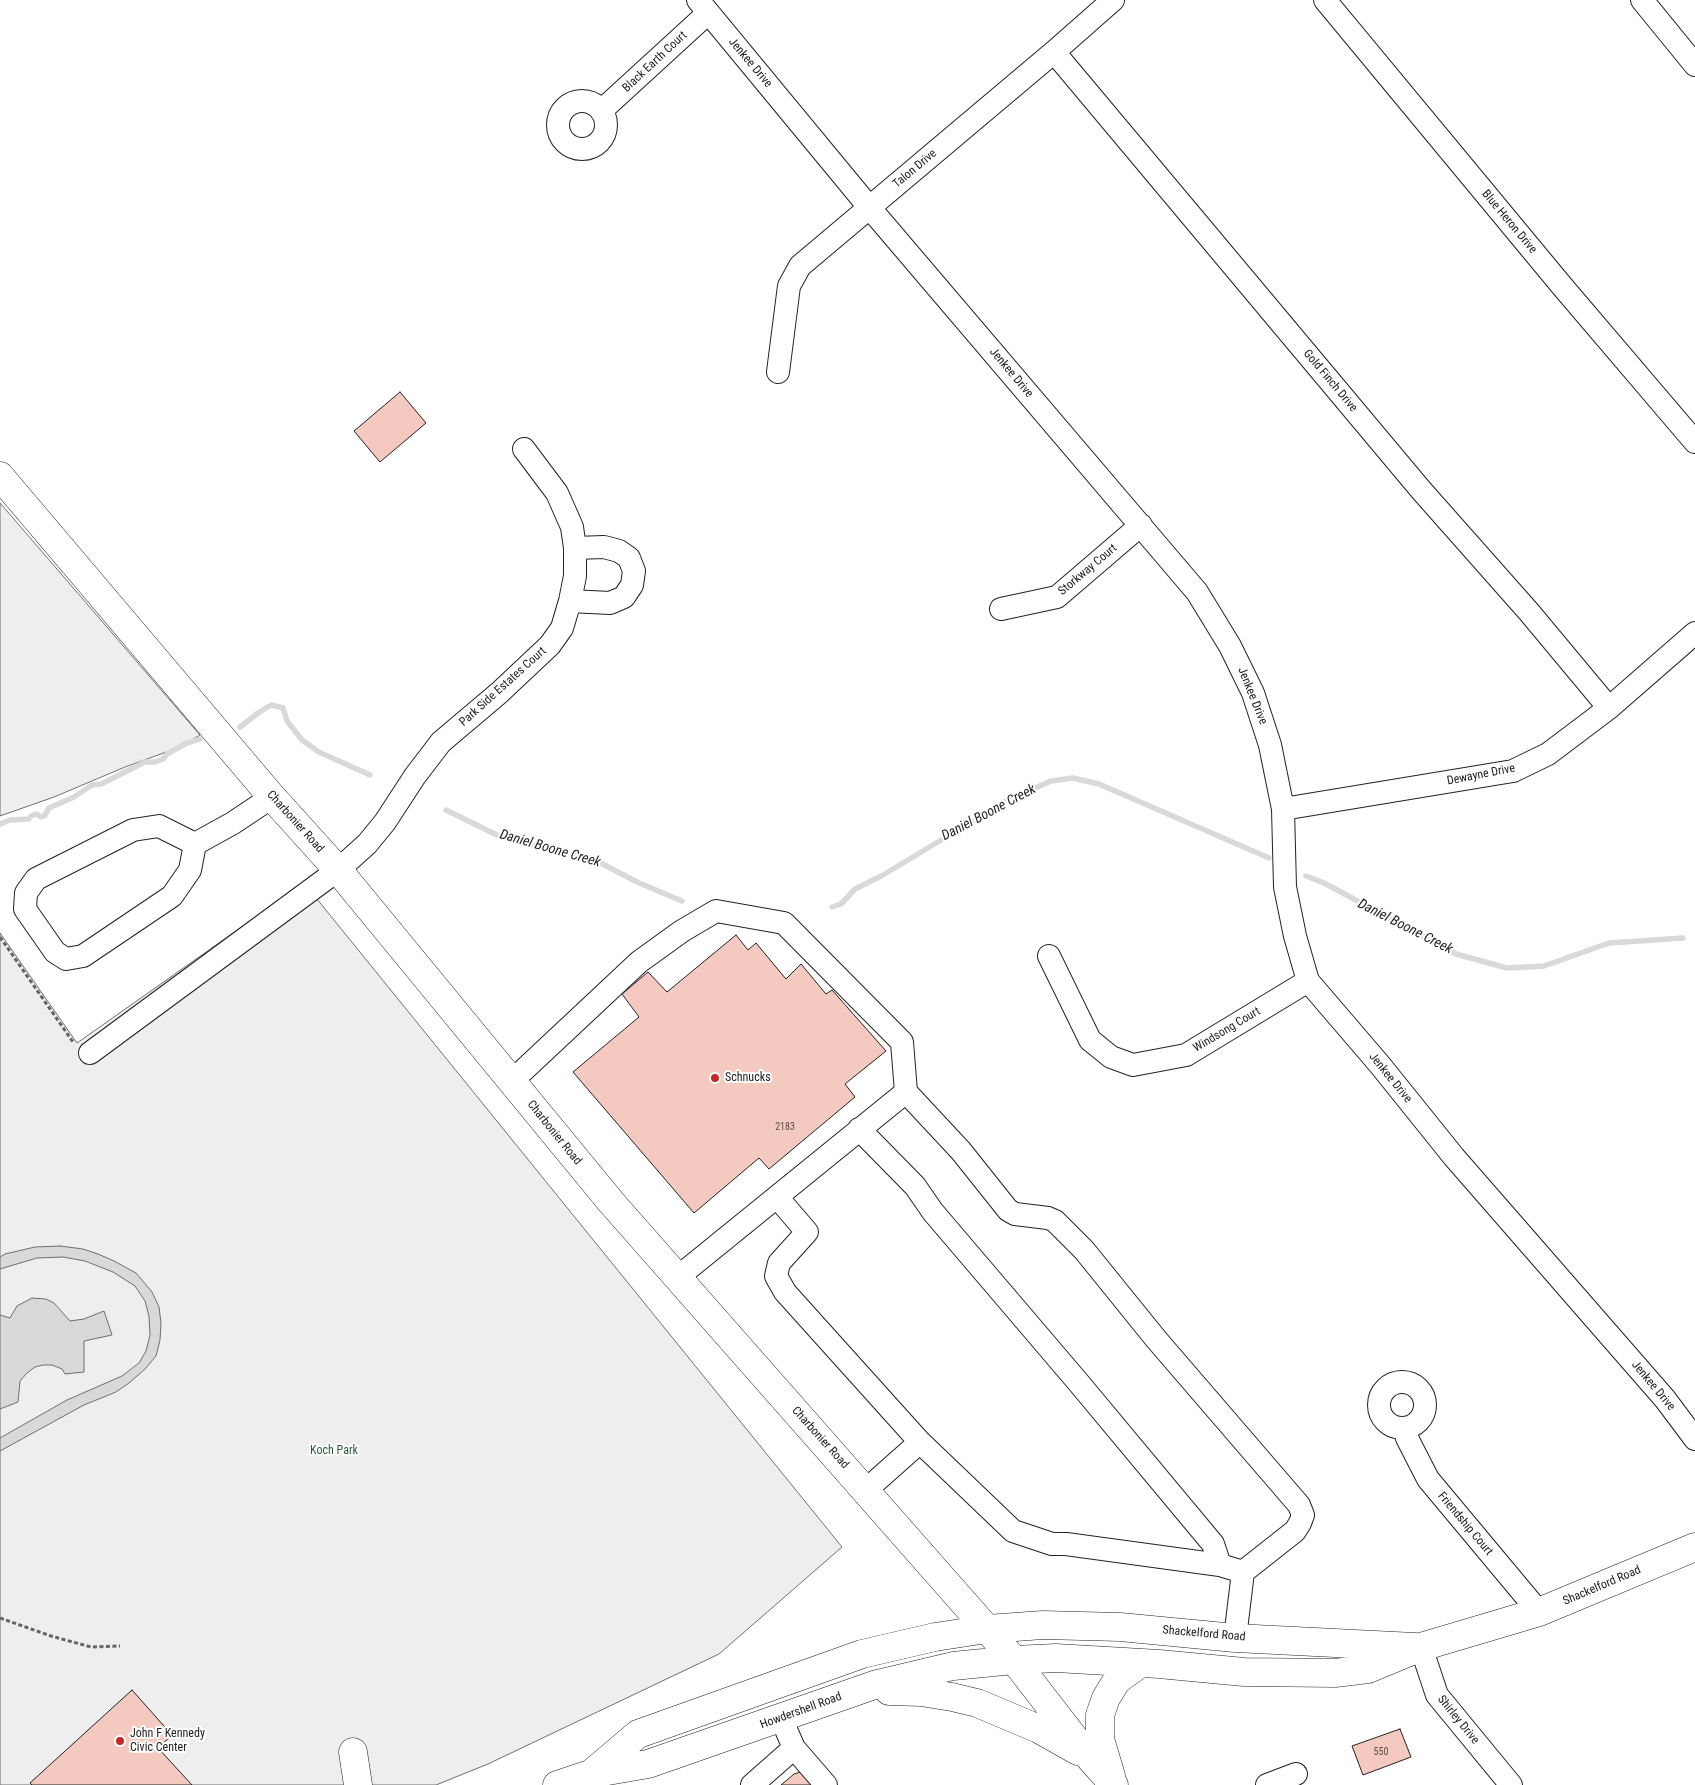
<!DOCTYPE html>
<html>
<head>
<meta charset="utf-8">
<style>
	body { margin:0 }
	canvas { display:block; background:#fff }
</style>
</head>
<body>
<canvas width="1695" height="1785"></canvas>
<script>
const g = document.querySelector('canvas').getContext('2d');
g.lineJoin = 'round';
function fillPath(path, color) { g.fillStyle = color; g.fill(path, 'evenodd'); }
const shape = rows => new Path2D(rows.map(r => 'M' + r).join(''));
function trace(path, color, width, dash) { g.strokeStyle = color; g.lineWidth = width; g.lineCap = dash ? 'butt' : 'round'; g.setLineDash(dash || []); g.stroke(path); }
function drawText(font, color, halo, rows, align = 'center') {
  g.font = font + ' "Roboto Condensed",sans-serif'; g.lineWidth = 4; g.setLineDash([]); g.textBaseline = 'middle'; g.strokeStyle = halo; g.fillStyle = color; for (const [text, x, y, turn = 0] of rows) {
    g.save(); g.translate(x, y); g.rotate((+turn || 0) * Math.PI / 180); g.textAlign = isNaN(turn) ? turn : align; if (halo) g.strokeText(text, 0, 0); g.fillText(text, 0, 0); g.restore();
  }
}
const green = shape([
	[0,503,200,735,180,747,125,767,54,797,0,816,0,503],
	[304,883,842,1547,719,1654,488,1764,436,1785,0,1785,0,933,77,1043,304,883]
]);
const water = shape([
	[60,1246,83,1249,98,1254,114,1261,136,1273,152,1292,159,1307,161,1323,160,1340,156,1356,145,1369,129,1383,116,1392,84,1405,0,1451,0,1438,67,1400,122,1376,139,1363,146,1351,150,1335,149,1316,145,1301,135,1286,113,1272,85,1261,63,1257,37,1258,0,1269,0,1257,5,1254,35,1247,60,1246],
	[32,1298,46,1299,54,1303,70,1321,84,1319,104,1311,112,1335,84,1341,84,1372,65,1374,62,1369,52,1365,43,1365,35,1367,27,1373,20,1381,18,1402,0,1409,0,1315,10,1318,17,1306,32,1298]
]);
const stream = shape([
	[240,727,258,713,271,705,283,708,287,721,302,740,319,752,370,775],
	[446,810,499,836,595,860,637,882,682,901],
	[0,824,10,820,29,819,31,816,36,814,41,817,45,815,49,808,74,797,92,785,101,784,145,762,155,762,163,759,167,754,185,744,200,739],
	[1306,876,1324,883,1456,954,1507,968,1544,966,1609,943,1683,938],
	[832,907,841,904,855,889,883,875,1006,801,1051,781,1073,778,1099,784,1269,858]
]);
const building = shape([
	[400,392,426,423,380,462,354,431,400,392],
	[736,935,748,950,756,943,786,979,801,964,826,994,832,990,886,1051,845,1084,855,1097,769,1169,759,1158,694,1213,573,1072,639,1017,622,994,648,972,667,992,736,935],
	[132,1690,172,1735,158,1748,192,1785,32,1785,30,1783,132,1690],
	[1400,1729,1411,1757,1363,1775,1352,1746,1400,1729],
	[804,1771,816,1785,781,1785,794,1774,804,1771]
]);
const path = shape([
	[0,937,73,1042],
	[0,1618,51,1636,91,1647,120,1646]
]);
const minor = shape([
	[698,0,869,207,1197,592,1230,646,1253,693,1270,745,1283,809,1285,887,1295,936,1308,981,1380,1065,1454,1157,1665,1399,1695,1439],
	[1325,0,1562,286,1695,442],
	[1642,0,1695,65],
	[1054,52,1421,490,1529,612,1609,708],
	'558 125a24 24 0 1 1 48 0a24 24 0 1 1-48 0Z',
	[601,111,708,13],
	[778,372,789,286,800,266,1054,52,1113,0],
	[570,601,610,603,624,597,632,585,634,571,629,558,619,551,604,547,575,548],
	[1001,609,1057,597,1141,525],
	[1283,809,1513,771,1548,754,1609,708,1695,633],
	[195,844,159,826,133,830,36,879,26,893,25,909,55,952,66,959,83,956,172,896,190,870,195,844,233,823,272,797],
	[1049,956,1090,1040,1111,1057,1133,1065,1186,1055,1308,981],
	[90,1053,338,870,367,844,385,822,415,776,441,742,499,693,550,645,562,628,570,601,575,576,575,548,572,527,557,493,524,449],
	[512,1081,639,962,682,931,716,911,784,923,902,1042,906,1092,678,1277],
	[906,1092,961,1151,1008,1210,1015,1214,1048,1218,1055,1221,1084,1250,1156,1339,1299,1505,1303,1515,1300,1523,1295,1531,1243,1572,1235,1638],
	[859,1129,915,1186,933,1212,1078,1382,1213,1544,1220,1565],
	[777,1197,807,1232,779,1263,776,1276,785,1292,920,1442,1013,1531,1052,1544,1066,1544,1220,1565,1243,1572],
	'1379 1405a23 23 0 1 1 46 0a23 23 0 1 1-46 0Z',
	[1404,1428,1407,1438,1428,1479,1539,1612],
	[866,1490,920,1442],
	[1421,1647,1437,1695,1511,1785],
	[794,1748,826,1785],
	[752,1785,794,1748,781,1718],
	[1267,1785,1296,1774]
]);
const major = shape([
	[0,476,272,797,338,870,611,1202,987,1629,1014,1660,1089,1757,1114,1785],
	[889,1691,921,1692,952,1697,977,1703,1039,1729,1078,1751],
	[353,1752,358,1785],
	[592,1773,638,1734,862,1654,935,1637,987,1629,1043,1625,1120,1627,1235,1638,1415,1647],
	[1111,1776,1100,1739,1100,1715,1106,1698,1117,1680,1141,1663],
	[557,1785,590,1774,648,1764,877,1684,953,1666,1014,1660,1056,1658,1159,1664,1244,1672,1335,1673,1368,1669,1421,1647,1539,1612,1695,1547]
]);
const markers = [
	[715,1078,5,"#c62828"],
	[120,1741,5,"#c62828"]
];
const numberNames = [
	["2183",785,1127],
	["550",1381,1752]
];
const streetNames = [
	["Black Earth Court",655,62,-43],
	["Jenkee Drive",750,63,50],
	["Talon Drive",915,169,-40],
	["Blue Heron Drive",1509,222,50],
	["Jenkee Drive",1011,373,50],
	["Gold Finch Drive",1330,381,50],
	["Storkway Court",1088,570,-40],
	["Park Side Estates Court",503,687,-42],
	["Jenkee Drive",1252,696,68],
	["Dewayne Drive",1481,775,-11],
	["Charbonier Road",295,822,48],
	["Windsong Court",1227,1030,-31],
	["Jenkee Drive",1390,1078,51],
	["Charbonier Road",554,1133,51],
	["Jenkee Drive",1653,1386,50],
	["Charbonier Road",820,1438,48],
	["Friendship Court",1465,1524,50],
	["Shackelford Road",1602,1586,-23],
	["Shackelford Road",1204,1634,5],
	["Howdershell Road",801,1711,-20],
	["Shirley Drive",1458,1720,51]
];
const poiNames = [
	["Schnucks",725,1078],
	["John F Kennedy",130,1734],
	["Civic Center",130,1748]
];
const parkNames = [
	["Koch Park",334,1451]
];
const waterNames = [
	["Daniel Boone Creek",989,813,-28],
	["Daniel Boone Creek",550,849,16],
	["Daniel Boone Creek",1405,927,27]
];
fillPath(green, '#eee');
trace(green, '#6f6f6f', 1);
fillPath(water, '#d9d9d9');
trace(water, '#6f6f6f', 1);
trace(stream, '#d9d9d9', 5.5);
fillPath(building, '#f3c9c0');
trace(building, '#222', 1);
trace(minor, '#222', 24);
trace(major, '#222', 29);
trace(path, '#646464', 3, [4, 2.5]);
trace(minor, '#fff', 22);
trace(major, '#fff', 28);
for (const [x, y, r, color] of markers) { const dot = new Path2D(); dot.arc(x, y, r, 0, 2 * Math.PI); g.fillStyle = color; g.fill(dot); trace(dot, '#fff', 2); }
drawText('10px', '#564c4a', null, numberNames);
drawText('12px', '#222', '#fff', streetNames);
drawText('12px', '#222', '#fff', poiNames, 'left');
drawText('12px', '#2f5e38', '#fff', parkNames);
drawText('italic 14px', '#222', '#fff', waterNames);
</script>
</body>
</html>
